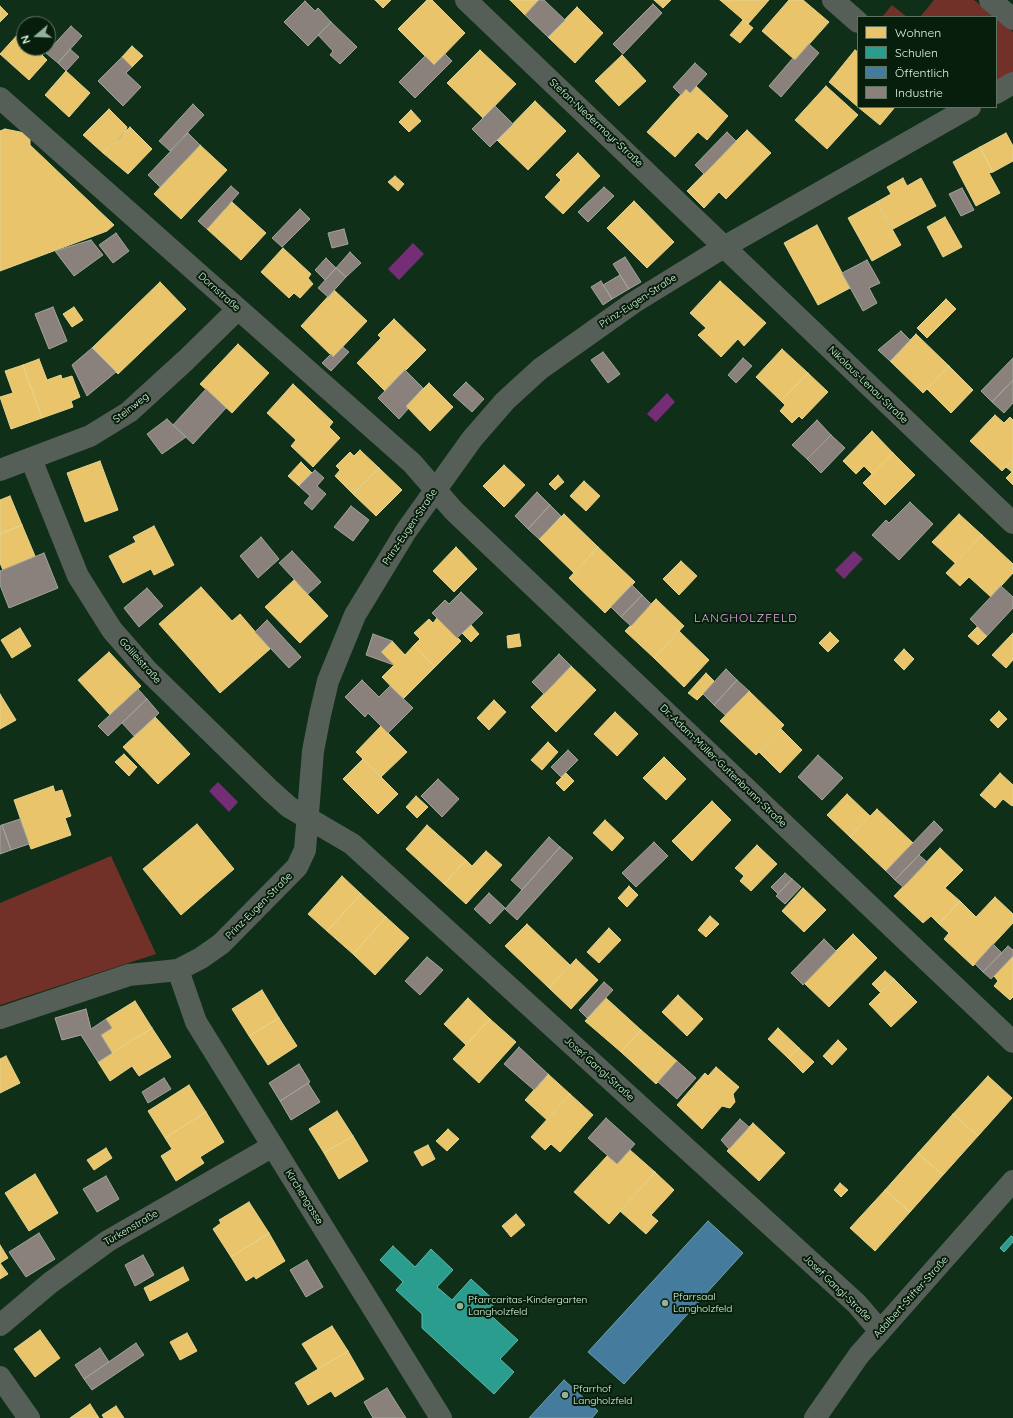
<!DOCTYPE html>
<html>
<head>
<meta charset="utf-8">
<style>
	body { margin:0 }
	#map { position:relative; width:1013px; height:1418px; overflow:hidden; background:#0f2f19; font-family:Quicksand,sans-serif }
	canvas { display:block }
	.legend { position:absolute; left:857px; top:16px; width:140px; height:92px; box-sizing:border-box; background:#081e0c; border:1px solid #5d7560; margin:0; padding:5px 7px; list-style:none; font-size:12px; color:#dcf8df }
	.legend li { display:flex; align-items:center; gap:8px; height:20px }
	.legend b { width:20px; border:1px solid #5d7560 }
	.north { position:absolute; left:16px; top:16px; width:40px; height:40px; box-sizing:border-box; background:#081e0c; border:1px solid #5d7560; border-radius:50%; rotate:251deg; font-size:11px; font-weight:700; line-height:16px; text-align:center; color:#dcf8df }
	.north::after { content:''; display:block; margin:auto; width:14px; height:18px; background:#94b29a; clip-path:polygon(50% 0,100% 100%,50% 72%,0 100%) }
</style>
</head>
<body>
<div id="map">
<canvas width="1013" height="1418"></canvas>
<ul class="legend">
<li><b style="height:11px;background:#e9c46a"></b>Wohnen</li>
<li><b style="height:11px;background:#2a9d8f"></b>Schulen</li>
<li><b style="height:11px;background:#457b9d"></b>Öffentlich</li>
<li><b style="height:11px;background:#8a817c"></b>Industrie</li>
</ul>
<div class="north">N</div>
</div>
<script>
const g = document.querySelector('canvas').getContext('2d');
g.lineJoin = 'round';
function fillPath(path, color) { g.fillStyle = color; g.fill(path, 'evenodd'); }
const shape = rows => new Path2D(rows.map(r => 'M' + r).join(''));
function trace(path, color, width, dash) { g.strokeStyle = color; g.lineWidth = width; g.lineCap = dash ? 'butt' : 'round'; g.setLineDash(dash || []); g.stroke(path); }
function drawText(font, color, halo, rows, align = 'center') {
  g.font = font + ' Quicksand,sans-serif'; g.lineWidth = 4; g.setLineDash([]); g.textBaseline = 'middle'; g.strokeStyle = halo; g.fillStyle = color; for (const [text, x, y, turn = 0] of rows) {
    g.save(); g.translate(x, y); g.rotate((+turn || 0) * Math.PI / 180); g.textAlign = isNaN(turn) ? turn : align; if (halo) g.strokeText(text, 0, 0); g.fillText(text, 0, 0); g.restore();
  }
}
const green = shape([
	[934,0,974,0,995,17,920,17],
	[892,5,907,17,882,17],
	[996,18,1013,32,1013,73,996,83],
	[111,856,156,954,0,1005,0,903]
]);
const water = shape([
	[413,243,424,254,399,280,388,269],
	[667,393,675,402,656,422,647,414],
	[854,551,863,559,844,579,835,570],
	[218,782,238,802,229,812,209,791]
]);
const homes = shape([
	[375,0,391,0,383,8,375,0],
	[427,0,432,0,465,33,434,65,398,29,427,0],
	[510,0,539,0,525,15,510,0],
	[654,0,671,0,663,8,654,0],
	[720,0,769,0,748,24,720,0],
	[789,0,803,0,829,22,795,60,762,31,789,0],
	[0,6,8,14,0,22,0,6],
	[577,7,603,33,575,63,548,37,577,7],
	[743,20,753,28,740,43,730,35,743,20],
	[21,31,24,33,24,48,48,48,42,55,47,60,29,80,0,54,21,31],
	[132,46,143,56,132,67,122,57,132,46],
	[480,50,516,84,483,118,447,83,480,50],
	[855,50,858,52,858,107,829,82,855,50],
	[622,55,646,81,619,106,595,81,622,55],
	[66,71,90,93,69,117,45,95,66,71],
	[696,86,728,116,707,140,698,132,675,157,647,132,686,89,690,93,696,86],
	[826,86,858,115,827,149,795,120,826,86],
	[535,101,566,131,528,170,497,140,535,101],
	[858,107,895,107,880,125,858,107],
	[109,109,127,127,125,133,103,153,83,135,109,109],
	[411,110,421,121,409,132,399,122,411,110],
	[130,127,152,149,128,174,103,153,130,127],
	[5,129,30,134,30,145,114,225,107,231,0,271,0,131,5,129],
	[747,130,771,153,726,199,719,192,704,208,687,191,747,130],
	[1006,133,1013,146,1013,161,993,172,980,147,1006,133],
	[200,145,227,170,181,219,154,194,200,145],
	[980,147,993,172,989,173,1000,193,976,206,953,162,980,147],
	[578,153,600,176,563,214,545,197,561,180,556,175,578,153],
	[395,176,404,184,398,191,388,182,395,176],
	[903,178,907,186,921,178,936,206,893,229,877,202,891,194,887,187,903,178],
	[634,201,674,242,647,268,607,228,634,201],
	[232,202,266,233,241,260,207,229,232,202],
	[877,202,901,245,872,261,848,218,877,202],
	[945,217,962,247,943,257,927,227,945,217],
	[817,225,850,288,818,305,784,243,817,225],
	[283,248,311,274,308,278,313,284,300,298,294,293,289,298,261,272,283,248],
	[720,281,766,323,744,346,738,339,721,357,698,335,706,328,690,313,720,281],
	[160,282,186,309,118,374,92,348,160,282],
	[334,290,367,321,333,357,301,326,334,290],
	[946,299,956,309,927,338,917,328,946,299],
	[74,307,83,320,72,327,63,314,74,307],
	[394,319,426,350,385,391,357,363,381,338,378,335,394,319],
	[916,334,949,366,923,393,890,361,916,334],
	[238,344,269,373,232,413,200,384,238,344],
	[782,349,808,373,781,401,756,377,782,349],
	[39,359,47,380,61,375,62,379,72,376,80,397,71,401,73,407,42,418,23,365,39,359],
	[23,365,42,418,11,429,0,397,13,393,5,371,23,365],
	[949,366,973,390,951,413,927,389,949,366],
	[808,373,828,392,802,419,799,416,792,423,780,411,785,405,781,401,808,373],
	[429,383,453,407,430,431,406,406,429,383],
	[293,384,333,422,329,427,340,438,313,467,291,446,296,440,267,413,293,384],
	[995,415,1004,423,1010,417,1013,420,1013,460,1002,471,970,441,995,415],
	[872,431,893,453,872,474,864,466,856,474,843,461,872,431],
	[360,450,379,468,353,494,335,476,340,470,336,466,350,452,354,456,360,450],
	[893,453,915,475,885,505,863,483,893,453],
	[1013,460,1013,485,1006,478,1012,472,1006,467,1013,460],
	[100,461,118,510,85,522,67,473,100,461],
	[301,462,312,473,299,486,288,476,301,462],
	[504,465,525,485,504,507,483,486,504,465],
	[379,468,402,490,376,516,353,494,379,468],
	[558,475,564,482,555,490,549,484,558,475],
	[584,481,600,496,586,511,570,496,584,481],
	[10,496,22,525,0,534,0,500,10,496],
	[564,514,598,547,574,573,539,539,564,514],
	[959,514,982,535,955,563,932,542,959,514],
	[22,525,35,556,3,570,0,563,0,534,22,525],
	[154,526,174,565,154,575,151,569,123,583,109,556,136,542,133,537,154,526],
	[982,535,1013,564,1013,573,991,597,969,577,960,586,946,573,982,535],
	[456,547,477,569,454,592,433,571,456,547],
	[598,547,635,582,605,613,569,578,598,547],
	[681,561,697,576,679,595,663,579,681,561],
	[294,580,328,616,300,643,265,607,294,580],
	[201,587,232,621,240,614,270,649,220,693,159,624,201,587],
	[656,599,684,626,654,658,625,631,656,599],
	[437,618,461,641,435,667,414,645,420,639,414,633,429,619,433,623,437,618],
	[471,625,479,634,471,642,462,633,471,625],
	[977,627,987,636,978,645,968,636,977,627],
	[20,628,31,646,12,658,1,640,20,628],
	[679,631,709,660,684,687,654,658,679,631],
	[830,632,839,641,828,652,819,643,830,632],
	[1013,633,1013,660,1006,668,992,655,1013,633],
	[519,634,521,646,508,648,507,636,519,634],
	[392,641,405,655,414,645,435,667,403,699,382,677,394,665,381,652,392,641],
	[904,649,914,659,904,670,894,660,904,649],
	[109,652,141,686,110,715,78,680,109,652],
	[571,666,596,690,556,732,531,707,571,666],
	[706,673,715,682,697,700,688,693,706,673],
	[749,691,784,725,756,755,720,721,749,691],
	[0,694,16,720,0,729,0,694],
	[494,700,506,712,489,730,477,718,494,700],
	[999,711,1007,719,998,728,990,720,999,711],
	[615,712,638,734,617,756,594,734,615,712],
	[155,717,190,754,158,784,123,747,155,717],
	[381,726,407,752,381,777,356,752,381,726],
	[781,729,802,750,780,773,759,752,781,729],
	[548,742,558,752,542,770,531,760,548,742],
	[124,754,137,767,129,776,115,762,124,754],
	[664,757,686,779,666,800,643,778,664,757],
	[363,759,398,794,378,814,343,779,363,759],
	[566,773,574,781,564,791,556,783,566,773],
	[1000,773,1013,785,1013,805,1012,806,1003,799,995,808,980,795,1000,773],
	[53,786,55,792,62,790,71,816,65,818,71,835,31,849,14,800,53,786],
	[847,794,870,816,850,837,827,815,847,794],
	[416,796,428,807,417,818,406,807,416,796],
	[712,801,731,820,692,861,672,841,712,801],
	[877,809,913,843,886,871,850,837,877,809],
	[605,820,624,838,612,851,593,833,605,820],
	[197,824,234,869,181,915,143,869,197,824],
	[427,825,466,860,444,884,406,849,427,825],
	[757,845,777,864,751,891,740,881,744,876,735,868,757,845],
	[940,848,963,870,945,888,960,901,939,924,931,916,923,923,894,896,940,848],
	[486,851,502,865,466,904,444,884,466,860,472,866,486,851],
	[342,876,361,894,327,931,308,914,342,876],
	[629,886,638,895,627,907,618,898,629,886],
	[803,888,826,910,804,932,782,911,803,888],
	[361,894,386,917,353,954,327,931,361,894],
	[995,897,1013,914,1013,923,973,966,944,939,949,933,939,924,960,901,976,917,995,897],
	[710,916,719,924,706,937,698,930,710,916],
	[386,917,409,938,375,975,353,954,386,917],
	[527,924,570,965,549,988,505,946,527,924],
	[609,928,621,940,599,963,587,952,609,928],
	[853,934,877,958,829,1007,804,983,853,934],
	[1013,956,1013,997,1010,1000,994,986,998,981,994,976,1013,956],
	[576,959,598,980,571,1009,549,988,576,959],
	[885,971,894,979,880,992,872,984,885,971],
	[894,979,917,1002,891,1027,869,1004,894,979],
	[262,990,279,1018,249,1036,232,1009,262,990],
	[678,995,703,1019,687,1036,662,1012,678,995],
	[468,998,490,1019,466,1045,444,1024,468,998],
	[606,998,641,1030,621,1052,585,1021,606,998],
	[135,1001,152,1028,112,1053,101,1035,112,1028,106,1019,135,1001],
	[279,1018,297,1046,268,1065,249,1036,279,1018],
	[490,1019,516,1042,479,1083,453,1059,490,1019],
	[152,1028,171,1057,139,1076,132,1066,110,1081,98,1062,152,1028],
	[778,1028,799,1048,788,1058,768,1039,778,1028],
	[641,1030,677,1061,656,1084,621,1052,641,1030],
	[838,1040,847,1049,832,1065,823,1056,838,1040],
	[799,1048,814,1062,803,1073,788,1058,799,1048],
	[6,1056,20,1083,0,1093,0,1059,6,1056],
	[716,1067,739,1087,733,1094,735,1102,730,1108,722,1106,702,1129,677,1105,705,1073,708,1076,716,1067],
	[548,1074,570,1094,547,1120,525,1100,548,1074],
	[988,1076,1012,1098,978,1136,953,1114,988,1076],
	[189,1085,206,1112,165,1138,148,1111,189,1085],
	[570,1094,593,1115,560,1152,551,1144,545,1150,531,1137,570,1094],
	[337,1111,353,1136,324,1153,309,1129,337,1111],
	[206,1112,224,1142,200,1157,204,1163,176,1181,161,1156,172,1149,165,1138,206,1112],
	[953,1114,978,1136,943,1175,918,1153,953,1114],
	[753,1123,785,1153,759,1181,727,1151,753,1123],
	[448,1129,459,1139,447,1151,436,1141,448,1129],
	[353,1136,368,1161,339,1179,324,1153,353,1136],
	[428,1145,435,1159,422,1166,414,1152,428,1145],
	[106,1148,112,1158,94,1170,87,1160,106,1148],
	[630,1150,655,1172,609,1224,574,1192,607,1156,617,1164,630,1150],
	[918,1153,943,1175,910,1212,885,1190,918,1153],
	[655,1172,674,1190,651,1215,658,1221,646,1234,620,1211,655,1172],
	[35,1174,58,1213,29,1231,5,1193,35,1174],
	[840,1183,848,1190,841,1197,834,1190,840,1183],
	[885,1190,910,1212,875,1251,850,1228,885,1190],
	[249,1202,269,1233,231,1257,213,1229,221,1223,219,1220,249,1202],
	[516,1214,525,1225,511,1237,502,1226,516,1214],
	[269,1233,285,1261,256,1279,254,1276,246,1281,231,1257,269,1233],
	[0,1245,8,1258,0,1263,8,1274,0,1279,0,1245],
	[183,1267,189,1280,150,1301,144,1288,183,1267],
	[332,1326,348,1351,318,1369,302,1344,332,1326],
	[40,1330,60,1358,35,1377,14,1349,40,1330],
	[187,1333,197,1351,180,1360,170,1342,187,1333],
	[348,1351,364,1379,335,1397,331,1391,308,1405,295,1383,348,1351],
	[90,1404,99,1418,70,1418,90,1404],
	[116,1406,124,1418,104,1418,102,1415,116,1406]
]);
const schools = shape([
	[1011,1236,1013,1237,1013,1242,1004,1252,1000,1248,1011,1236],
	[393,1246,415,1267,431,1249,453,1270,437,1287,452,1300,471,1279,496,1302,487,1312,518,1340,500,1359,514,1372,494,1394,422,1328,422,1314,396,1290,403,1282,380,1260,393,1246]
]);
const public = shape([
	[708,1221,743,1253,624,1384,588,1352,708,1221],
	[564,1380,598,1411,592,1418,529,1418,564,1380]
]);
const industry = shape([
	[539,0,544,0,565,20,548,37,525,15,539,0],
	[305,1,315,11,318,8,331,22,308,46,284,22,305,1],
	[653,4,662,13,623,54,613,44,653,4],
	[331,22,357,47,340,64,330,55,333,51,318,35,331,22],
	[71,26,82,36,58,63,46,53,71,26],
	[809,44,819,53,781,97,769,86,793,58,795,60,809,44],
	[70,49,79,57,66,71,58,63,70,49],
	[445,54,452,61,415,98,399,82,425,56,434,65,445,54],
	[122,57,132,67,126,73,141,87,123,106,98,81,122,57],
	[695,63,707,74,690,93,686,89,681,95,673,87,695,63],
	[193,104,204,115,170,151,159,141,193,104],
	[495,106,513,124,490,147,472,129,495,106],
	[727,132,736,141,704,174,695,165,727,132],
	[188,133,200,145,160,187,148,175,188,133],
	[231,186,239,193,207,229,198,221,231,186],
	[604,187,614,196,588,222,578,212,604,187],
	[962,188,974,210,961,216,949,194,962,188],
	[300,209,310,219,282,247,272,238,300,209],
	[344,229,348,244,332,248,328,233,344,229],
	[116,233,129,251,113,263,99,245,116,233],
	[91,240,103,255,74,276,55,251,91,240],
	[350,252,361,263,346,277,336,268,350,252],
	[625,257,641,282,629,289,613,264,625,257],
	[326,258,336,268,325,280,315,270,326,258],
	[867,260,880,283,869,288,877,303,863,311,842,273,867,260],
	[336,268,346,277,328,297,318,288,336,268],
	[620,275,629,289,612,299,603,285,620,275],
	[601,281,612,299,603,305,591,287,601,281],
	[53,307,67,341,49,349,35,314,53,307],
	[901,331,910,340,890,361,878,350,901,331],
	[343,347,349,352,331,371,322,363,331,354,333,357,343,347],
	[92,348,116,372,87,396,72,365,92,348],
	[603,352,620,374,608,383,591,360,603,352],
	[743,358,752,366,736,383,728,375,743,358],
	[1013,358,1013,380,992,402,981,391,1013,358],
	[405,370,423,388,406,406,408,409,399,419,378,398,405,370],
	[1013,380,1013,403,1004,413,992,402,1013,380],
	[466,382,484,399,472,412,453,395,466,382],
	[206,389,226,408,193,444,173,425,206,389],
	[167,419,186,437,162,454,147,434,167,419],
	[817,420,831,435,807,459,792,445,817,420],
	[831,435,845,448,821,473,807,459,831,435],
	[315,470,324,478,317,486,326,494,312,510,304,503,310,496,299,486,315,470],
	[537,492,550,505,528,529,515,516,537,492],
	[910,502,933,524,899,560,872,535,886,520,889,523,910,502],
	[550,505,561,516,539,539,528,529,550,505],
	[351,506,369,520,353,541,334,527,351,506],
	[261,537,279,559,258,578,240,556,261,537],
	[292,551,321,582,308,594,279,563,292,551],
	[44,553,58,588,9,608,0,585,0,571,44,553],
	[632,585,642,595,621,617,611,607,632,585],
	[1001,586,1013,597,1013,608,987,636,970,619,1001,586],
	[147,588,163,606,139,627,124,608,147,588],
	[461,592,483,613,457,638,432,613,445,600,449,604,461,592],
	[642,595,651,604,631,626,621,617,642,595],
	[267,620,301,657,289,668,255,632,267,620],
	[373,634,392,641,381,652,394,665,366,655,373,634],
	[559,654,571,666,544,694,532,682,559,654],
	[726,669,737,680,714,705,703,694,726,669],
	[362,680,379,697,390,686,413,708,388,733,368,713,365,717,345,697,362,680],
	[737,680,749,691,725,715,714,705,737,680],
	[138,689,147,699,108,736,98,726,138,689],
	[147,699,159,713,134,736,122,723,147,699],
	[568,750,578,760,561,777,551,767,568,750],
	[818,755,843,778,822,800,798,777,818,755],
	[438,779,459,799,442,817,421,796,438,779],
	[20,819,29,844,11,850,2,825,20,819],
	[934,821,943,830,895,880,886,871,934,821],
	[2,825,11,850,0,854,0,826,2,825],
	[549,837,560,847,522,890,511,880,549,837],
	[654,842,668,856,636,887,622,873,654,842],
	[560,847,573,858,517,920,505,909,560,847],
	[919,855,927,862,903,887,895,880,919,855],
	[785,873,792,879,778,894,771,887,785,873],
	[792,879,801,887,785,904,776,896,792,879],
	[489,893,505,908,490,924,474,909,489,893],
	[824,939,836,951,803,985,791,973,824,939],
	[993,944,1002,953,983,972,975,964,993,944],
	[1008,946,1013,950,1013,956,991,979,983,972,1008,946],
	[427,957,443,970,420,995,405,981,427,957],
	[604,982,613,990,587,1018,579,1010,604,982],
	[86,1009,91,1029,106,1019,112,1028,101,1035,112,1053,98,1062,81,1035,62,1040,55,1018,86,1009],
	[519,1047,548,1074,534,1090,504,1064,519,1047],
	[677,1061,696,1078,677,1099,658,1082,677,1061],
	[299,1064,310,1082,280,1101,269,1083,299,1064],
	[164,1078,171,1089,148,1103,142,1092,164,1078],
	[308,1083,320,1102,291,1120,280,1101,308,1083],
	[606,1118,635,1144,617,1164,588,1138,606,1118],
	[740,1119,749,1127,729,1149,721,1140,740,1119],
	[106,1176,119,1199,97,1212,83,1189,106,1176],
	[39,1233,55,1259,26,1277,9,1252,39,1233],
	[143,1255,154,1275,135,1286,125,1265,143,1255],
	[307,1260,323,1287,306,1297,290,1270,307,1260],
	[136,1343,144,1355,92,1390,84,1379,136,1343],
	[100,1348,109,1362,84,1379,75,1365,100,1348],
	[387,1388,397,1404,406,1418,373,1418,364,1402,387,1388]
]);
const minor = shape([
	[466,0,1013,523],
	[833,0,858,22],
	[990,0,1013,19],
	[996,93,1013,83],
	[0,98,412,463,454,511,1013,1042],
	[31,459,78,576,112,630,146,669,270,790,289,807,352,844,857,1304,880,1331],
	[0,470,90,436,129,412,186,360,238,309],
	[178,970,196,1022,441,1418],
	[0,1018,129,975,178,970,201,958,221,944,297,867,305,850,313,751,320,715,328,681,355,615,406,531,472,439,505,401,540,369,633,303,724,247,970,107],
	[0,1325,50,1283,108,1241,273,1146],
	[0,1377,29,1418],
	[815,1418,859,1355,1013,1181]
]);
const markers = [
	[665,1303,4,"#94b29a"],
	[460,1306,4,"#94b29a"],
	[565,1395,4,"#94b29a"]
];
const streetNames = [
	["Stefan-Niedermayr-Straße",596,123,43],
	["Dornstraße",219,292,42],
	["Prinz-Eugen-Straße",638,301,-33],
	["Nikolaus-Lenau-Straße",868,385,44],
	["Steinweg",131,408,-38],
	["Prinz-Eugen-Straße",410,527,-56],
	["Galileistraße",140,661,48],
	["Dr.-Adam-Müller-Guttenbrunn-Straße",723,766,44],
	["Prinz-Eugen-Straße",259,906,-45],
	["Josef Gangl-Straße",599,1069,42],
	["Kirchengasse",304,1197,58],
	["Türkenstraße",131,1228,-30],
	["Josef Gangl-Straße",837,1288,44],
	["Adalbert-Stifter-Straße",911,1297,-48]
];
const poiNames = [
	["Pfarrsaal",673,1297],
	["Langholzfeld",673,1309],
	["Pfarrcaritas-Kindergarten",468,1300],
	["Langholzfeld",468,1312],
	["Pfarrhof",573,1389],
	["Langholzfeld",573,1401]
];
const quarterNames = [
	["LANGHOLZFELD",746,618]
];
fillPath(green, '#723128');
fillPath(water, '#742e75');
fillPath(homes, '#e9c46a');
trace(homes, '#e5d48d', 1);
fillPath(schools, '#2a9d8f');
trace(schools, '#5fb8a7', 1);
fillPath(public, '#457b9d');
trace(public, '#72a0b1', 1);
fillPath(industry, '#8a817c');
trace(industry, '#a3a59a', 1);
trace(minor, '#555f57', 22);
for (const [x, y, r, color] of markers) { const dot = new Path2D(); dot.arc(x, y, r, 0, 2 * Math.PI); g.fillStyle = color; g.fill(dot); trace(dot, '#081e0c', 1.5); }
drawText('10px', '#dcf8df', '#081e0c', streetNames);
drawText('10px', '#dcf8df', '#081e0c', poiNames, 'left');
g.letterSpacing = '1px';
drawText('12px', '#e4a9e1', '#081e0c', quarterNames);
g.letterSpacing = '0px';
</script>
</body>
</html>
